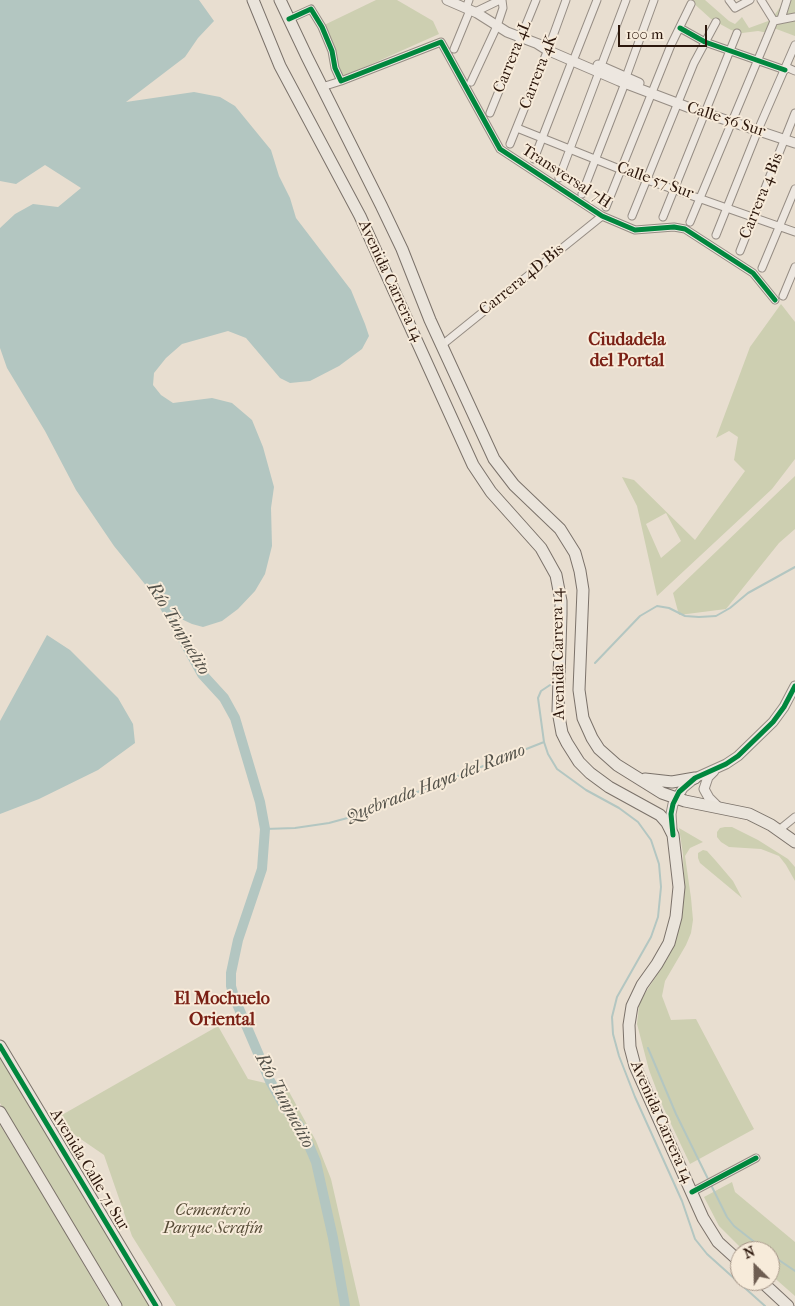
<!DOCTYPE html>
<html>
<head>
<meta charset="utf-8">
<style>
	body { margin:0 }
	#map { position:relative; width:795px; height:1306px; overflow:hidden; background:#e8ded0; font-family:"IM FELL French Canon",serif }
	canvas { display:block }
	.north { position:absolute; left:730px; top:1241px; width:50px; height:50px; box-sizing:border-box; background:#f7ebda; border:1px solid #a69688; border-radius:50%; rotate:337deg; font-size:14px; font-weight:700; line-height:20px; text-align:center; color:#2c170c }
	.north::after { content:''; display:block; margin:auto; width:18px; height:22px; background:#6e5d51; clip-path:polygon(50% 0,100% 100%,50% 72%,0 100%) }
	.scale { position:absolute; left:618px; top:25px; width:89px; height:22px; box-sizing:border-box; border:2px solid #2c170c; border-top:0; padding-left:6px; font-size:15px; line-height:18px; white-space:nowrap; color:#2c170c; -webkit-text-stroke:4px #f7ebda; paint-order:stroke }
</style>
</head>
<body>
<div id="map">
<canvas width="795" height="1306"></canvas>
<div class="north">N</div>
<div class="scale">100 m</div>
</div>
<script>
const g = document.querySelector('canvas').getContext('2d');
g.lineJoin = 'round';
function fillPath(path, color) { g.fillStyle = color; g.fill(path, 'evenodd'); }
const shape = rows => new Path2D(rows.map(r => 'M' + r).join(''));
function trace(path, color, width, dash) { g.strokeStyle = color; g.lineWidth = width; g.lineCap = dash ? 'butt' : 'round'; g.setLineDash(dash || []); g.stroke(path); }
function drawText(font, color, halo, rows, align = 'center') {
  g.font = font + ' "IM FELL French Canon",serif'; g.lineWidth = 4; g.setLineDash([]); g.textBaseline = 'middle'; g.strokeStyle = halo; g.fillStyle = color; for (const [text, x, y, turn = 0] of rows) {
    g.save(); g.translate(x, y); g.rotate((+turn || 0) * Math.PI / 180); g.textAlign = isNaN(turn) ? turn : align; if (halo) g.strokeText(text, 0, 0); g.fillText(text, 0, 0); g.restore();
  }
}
const green = shape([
	[376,0,397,0,433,21,439,34,338,79,329,52,318,28],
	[690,0,705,0,729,21,735,24,742,17,749,28,771,20,785,0,795,0,795,36,771,27,768,33,758,31,742,33,731,30,711,19],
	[781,304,795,322,795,459,772,489,657,596,637,506,622,477,634,480,695,540,745,471,734,460,738,437,729,431,716,438,750,347],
	[666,513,681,541,661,558,646,524],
	[795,476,795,529,779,543,726,609,679,615,673,593],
	[725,827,732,827,758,840,788,859,795,867,795,881,786,865,779,856,761,849,729,847,721,842,717,837,717,832,720,828],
	[679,828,703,842,690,848,685,856,691,898,693,920,691,933,686,945,665,981,662,996,671,1020,696,1019,754,1129,690,1164,663,1107,649,1070,637,1024,639,1006,642,998,666,961,674,946,680,924,684,891,683,854],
	[703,850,707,851,716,861,733,881,742,898,700,863,698,858,698,853],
	[218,1026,248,1079,287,1088,316,1141,331,1179,360,1306,176,1306,132,1236,104,1155,53,1120],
	[0,1053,152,1306,120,1306,0,1103],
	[0,1125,41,1191,108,1306,0,1306],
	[732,1182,735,1192,795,1242,795,1296,770,1274,770,1251,744,1251,719,1226,704,1197]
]);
const water = shape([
	[0,0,199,0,214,21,198,38,185,57,126,102,194,92,220,97,235,106,271,150,279,176,290,198,296,218,351,290,365,324,369,336,362,349,339,366,310,381,290,383,280,378,246,338,228,331,182,344,166,358,154,373,153,385,161,395,173,403,212,398,232,403,252,420,263,447,274,487,271,508,272,546,265,574,255,591,238,609,222,621,203,627,192,624,177,617,148,588,114,546,76,490,45,431,7,368,0,348,0,228,15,214,33,204,58,207,81,188,45,165,16,184,0,181],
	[47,635,70,650,118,698,133,724,135,743,98,770,39,799,0,814,0,721]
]);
const stream = shape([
	[595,663,640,616,657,606,669,608,685,616,699,617,716,616,730,608,748,593,795,567],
	[544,742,548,754,557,769,586,790,619,808,638,822,651,840,659,864,661,887,658,917,651,937,617,997,612,1017,613,1034,619,1056,635,1097,682,1201,695,1239,707,1254,765,1306],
	[265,829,295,828,329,823,362,814,544,742,538,698,541,691,550,685],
	[648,1048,676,1114,709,1181],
	[711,1185,727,1217,734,1226,766,1251],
	[770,1254,795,1271]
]);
const river = shape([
	[158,594,202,674,224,698,235,718,260,802,265,829,262,869,238,940,231,973,231,986,234,997,270,1081,286,1109,302,1129,316,1162,333,1238,345,1306]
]);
const minor = shape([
	[729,0,735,8,750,0],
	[761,0,774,21],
	[466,8,469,0],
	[475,12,500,0],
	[289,19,311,9,322,27,332,51,335,68,341,81,441,42,500,149,602,216,635,230,674,227,685,229,753,273,775,300],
	[781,19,787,0],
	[774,21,795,17],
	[680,28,705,42,785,70],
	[454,49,470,10],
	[575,56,597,0],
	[601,66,626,0],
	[786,67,795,71],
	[626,77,654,0],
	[471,82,497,26,503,8,502,0],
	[322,87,341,81],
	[490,113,536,0],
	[517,128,647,180,795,232],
	[510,144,549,47,566,0],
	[534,159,572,61],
	[559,178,599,72],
	[582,194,625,83],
	[606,207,671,45,691,4],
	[632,216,694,63,716,22],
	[663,217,737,33],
	[690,222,774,21],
	[716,235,758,130,795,45],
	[740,251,795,113],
	[762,268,795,189],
	[783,296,795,267],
	[442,345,602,216],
	[779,830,795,817],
	[692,1192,756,1158]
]);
const tertiary = shape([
	[447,0,477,13,507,32,541,45],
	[536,43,547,50,619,81,690,108,795,143],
	[598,65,639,83],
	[714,771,708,777,704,789,709,798,718,807],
	[672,829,671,814,673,804,683,788,695,778,726,764,738,756,773,722,784,707,795,686]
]);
const primary = shape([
	[253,0,280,66,360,216,473,465,491,492,541,548,556,575,561,601,561,614,558,711,562,733,567,743,579,762,590,773,609,787,660,815,667,823,673,835,679,887,676,917,669,943,657,964,642,985,632,1006,629,1025,630,1047,635,1066,703,1218,718,1242,740,1262],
	[280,0,307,57,381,205,402,249,430,320,494,459,514,485,560,529,575,553,580,571,583,590,579,690,583,718,592,738,599,749,617,765,662,793,685,801,749,814,771,825,795,842],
	[645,779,672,782,695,778],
	[761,1281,788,1306]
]);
const trunk = shape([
	[0,1046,156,1306],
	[0,1112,116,1306]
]);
const cycleway = shape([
	[289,19,311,9,322,27,332,51,335,68,341,81,441,42,500,149,602,216,635,230,674,227,685,229,753,273,775,300],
	[680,28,705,42,785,70],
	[673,835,671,814,673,804,679,792,695,778,726,764,738,756,773,722,784,707,795,686],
	[0,1046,156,1306],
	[692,1192,756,1158]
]);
const streetNames = [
	["Carrera 4L",513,57,-68],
	["Carrera 4K",539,72,-69],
	["Calle 56 Sur",726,120,18],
	["Transversal 7H",566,177,33],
	["Calle 57 Sur",655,181,20],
	["Carrera 4 Bis",762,196,-68],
	["Carrera 4D Bis",522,280,-39],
	["Avenida Carrera 14",390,281,65],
	["Avenida Carrera 14",559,654,-91],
	["Avenida Carrera 14",661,1122,66],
	["Avenida Calle 71 Sur",89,1170,59]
];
const parkNames = [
	["Cementerio",213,1211],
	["Parque Serafín",213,1229]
];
const neighbourhoodNames = [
	["Ciudadela",627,341],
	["del Portal",627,362],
	["El Mochuelo",222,1000],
	["Oriental",222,1021]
];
const waterNames = [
	["Río Tunjuelito",178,629,59],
	["Quebrada Haya del Ramo",436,784,-21],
	["Río Tunjuelito",284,1101,62]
];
fillPath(green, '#cdcfb1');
fillPath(water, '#b3c6c1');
trace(stream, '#b3c6c1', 2);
trace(river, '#b3c6c1', 10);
trace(minor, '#968d84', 9);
trace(tertiary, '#968d84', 11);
trace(primary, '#7b726a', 13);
trace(trunk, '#7b726a', 13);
trace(minor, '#ede7e0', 7);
trace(tertiary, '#ede7e0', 9);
trace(primary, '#eae4db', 11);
trace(trunk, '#eae4db', 11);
trace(cycleway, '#00873e', 5);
drawText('16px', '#2c170c', '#f7ebda', streetNames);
drawText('italic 16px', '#564b36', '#f7ebda', parkNames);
drawText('bold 18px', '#7a1f14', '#f7ebda', neighbourhoodNames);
drawText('italic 18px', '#535149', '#f7ebda', waterNames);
</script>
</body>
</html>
